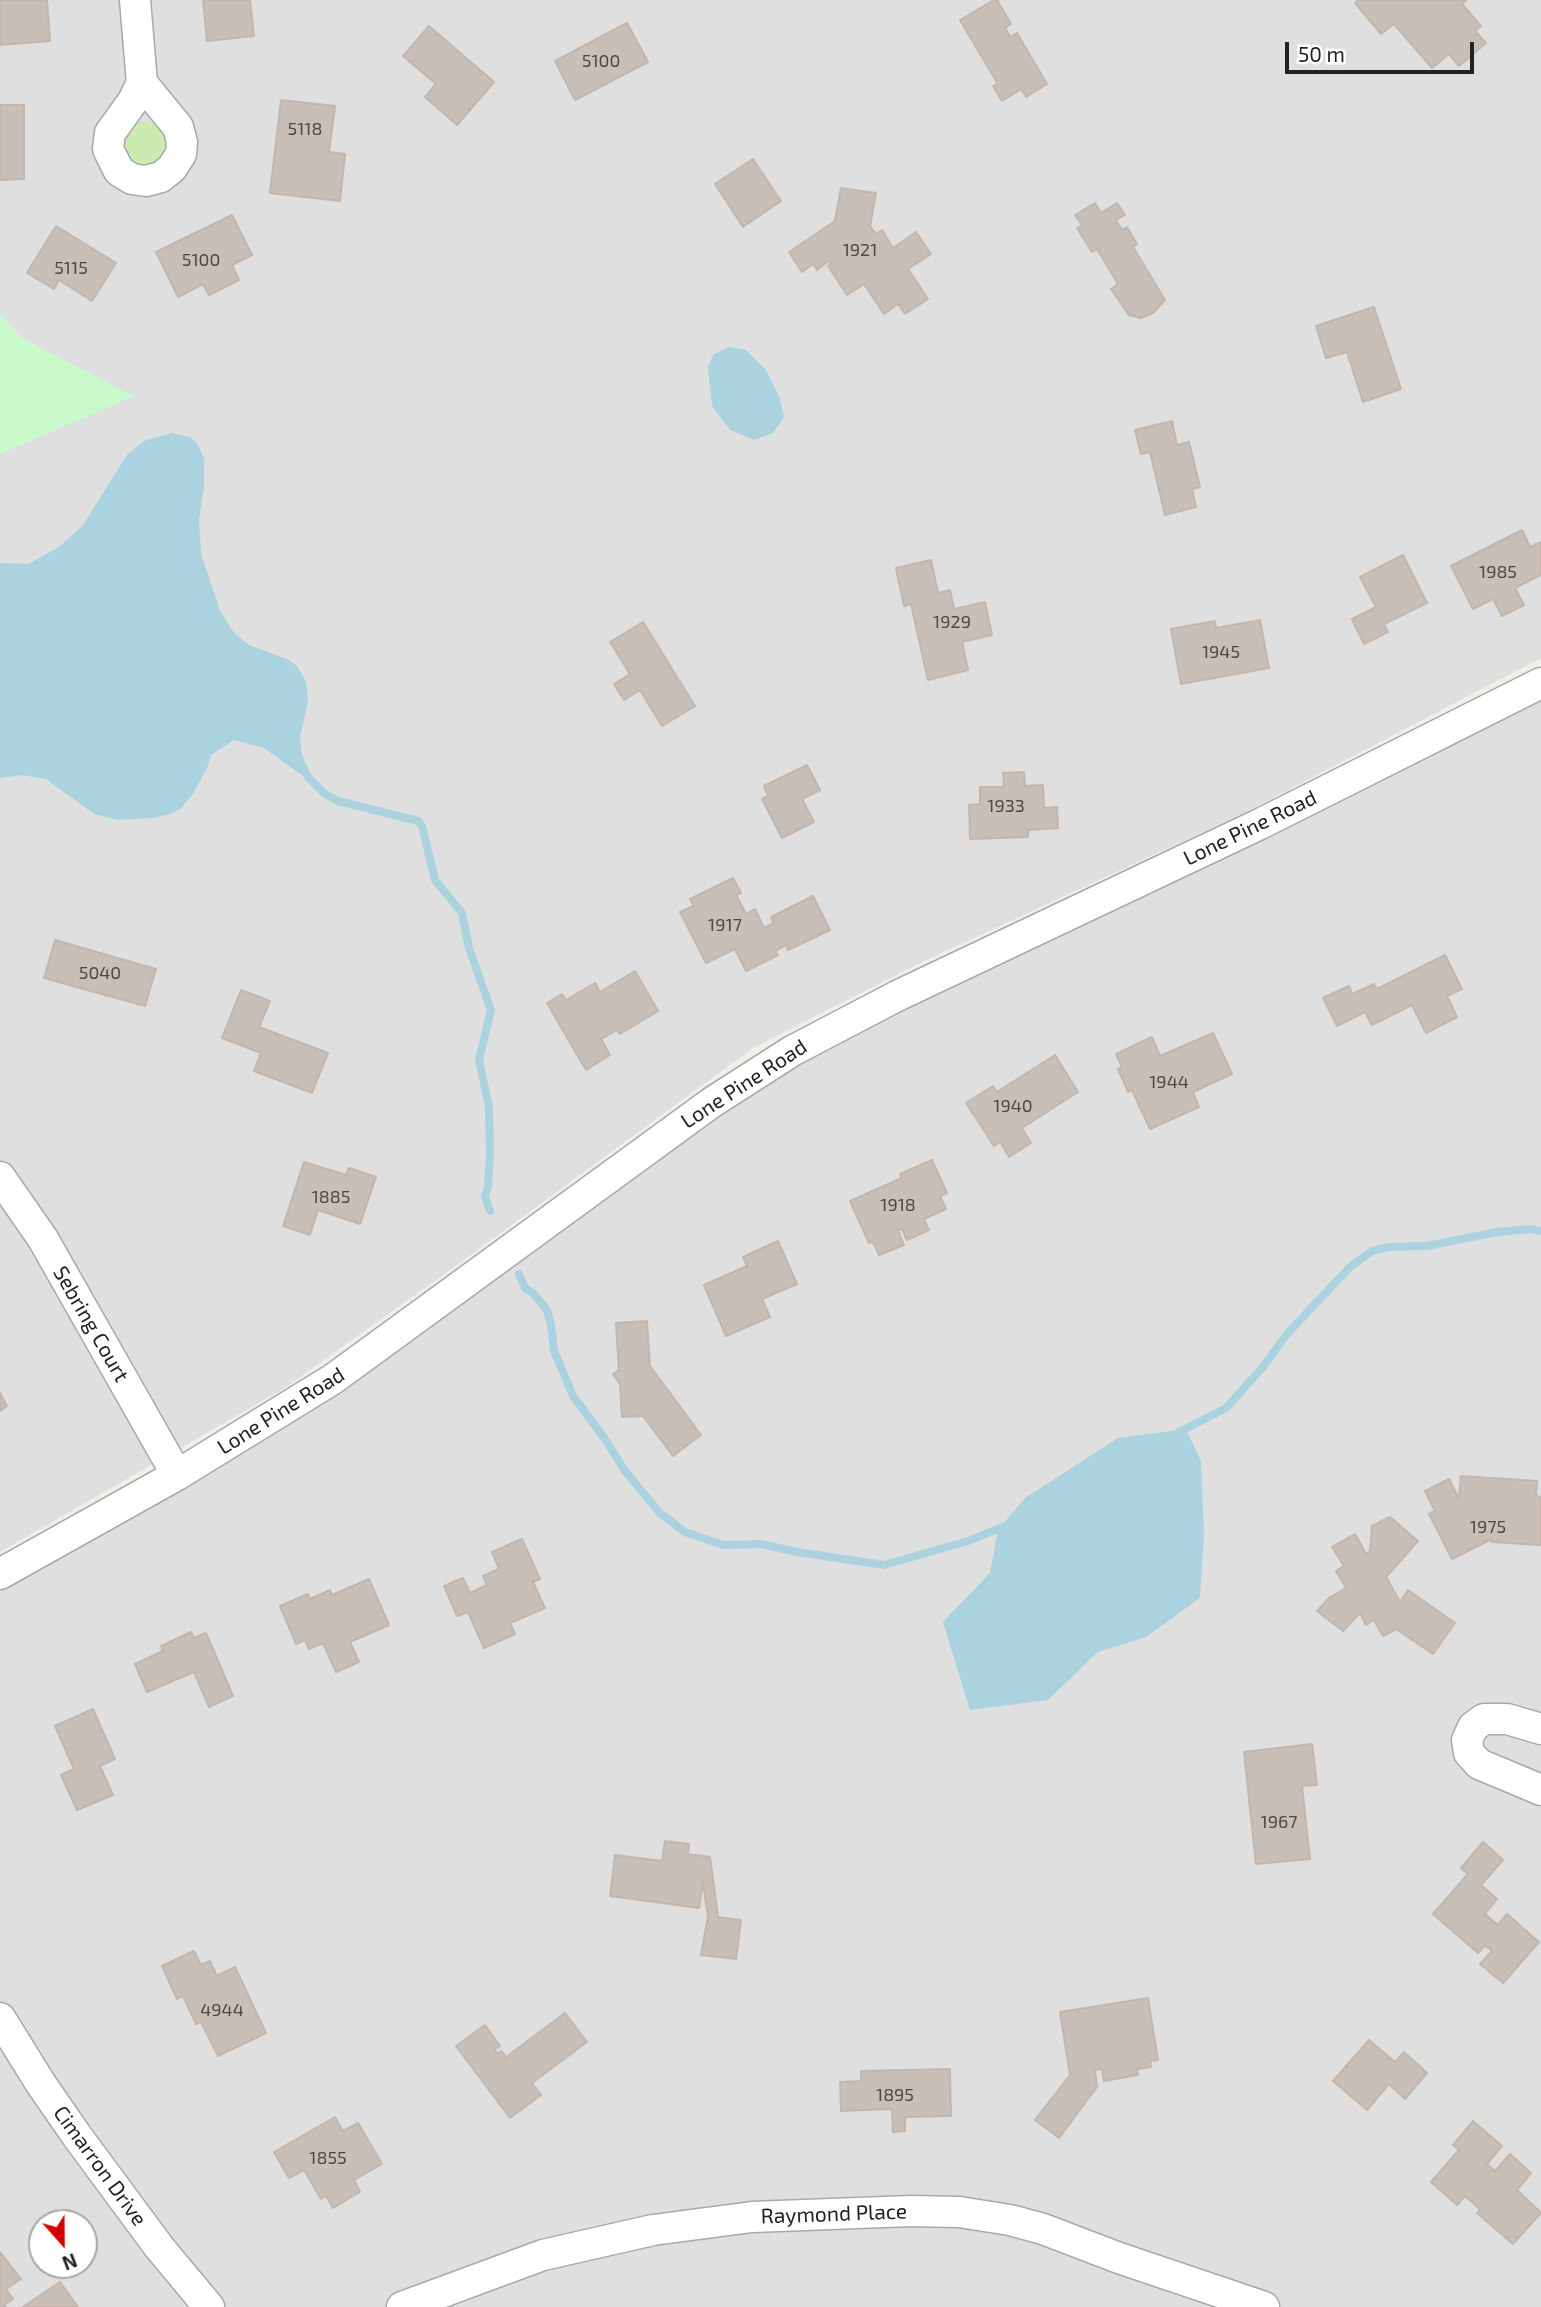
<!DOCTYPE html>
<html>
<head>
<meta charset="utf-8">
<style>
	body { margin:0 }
	#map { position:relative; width:1541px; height:2307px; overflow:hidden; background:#f2efe9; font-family:"Exo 2",sans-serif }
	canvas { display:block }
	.north { position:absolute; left:28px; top:2209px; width:70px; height:70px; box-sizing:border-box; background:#fff; border:2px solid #a7a7a7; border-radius:50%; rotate:159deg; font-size:19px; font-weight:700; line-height:28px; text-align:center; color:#222 }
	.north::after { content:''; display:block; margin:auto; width:24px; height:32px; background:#d40000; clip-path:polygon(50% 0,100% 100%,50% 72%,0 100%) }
	.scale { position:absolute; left:1285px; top:42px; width:189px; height:32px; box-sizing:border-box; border:4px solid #222; border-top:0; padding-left:9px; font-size:21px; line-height:24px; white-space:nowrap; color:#222; -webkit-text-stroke:5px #fff; paint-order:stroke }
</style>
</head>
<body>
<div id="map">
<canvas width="1541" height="2307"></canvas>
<div class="north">N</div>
<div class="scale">50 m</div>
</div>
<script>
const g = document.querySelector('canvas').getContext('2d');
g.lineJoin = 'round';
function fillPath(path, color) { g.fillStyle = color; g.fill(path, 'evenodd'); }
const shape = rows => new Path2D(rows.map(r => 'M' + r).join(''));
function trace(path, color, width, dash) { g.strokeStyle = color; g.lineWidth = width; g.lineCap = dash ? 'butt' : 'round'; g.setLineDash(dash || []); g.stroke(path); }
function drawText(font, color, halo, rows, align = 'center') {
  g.font = font + ' "Exo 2",sans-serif'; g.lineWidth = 5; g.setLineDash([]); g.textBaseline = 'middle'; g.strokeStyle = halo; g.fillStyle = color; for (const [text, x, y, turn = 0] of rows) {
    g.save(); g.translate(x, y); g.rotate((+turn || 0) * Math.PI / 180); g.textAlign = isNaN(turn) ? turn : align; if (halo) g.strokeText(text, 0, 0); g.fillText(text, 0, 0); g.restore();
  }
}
const residential = shape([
	[0,0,1541,0,1541,658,1244,813,922,962,753,1048,446,1273,283,1389,0,1552],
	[1541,698,1541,2307,0,2307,0,1587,730,1103,851,1033],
	[42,2223,84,2223,84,2265,42,2265]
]);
const grass = shape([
	'124 144a22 22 0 1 1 44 0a22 22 0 1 1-44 0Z'
]);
const park = shape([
	[0,314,22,338,134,396,0,454]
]);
const water = shape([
	[728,347,746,350,766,370,780,399,784,417,773,433,754,440,730,430,712,406,708,367,713,355],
	[172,433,190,437,197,443,204,458,204,487,199,519,201,554,220,610,231,629,240,638,249,645,289,660,297,666,306,682,308,701,300,738,302,755,311,775,303,776,264,748,234,740,211,755,208,766,193,794,181,808,173,813,154,818,118,820,94,814,46,779,21,775,0,778,0,563,28,564,59,547,83,525,127,455,144,441],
	[1186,1429,1201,1461,1204,1533,1200,1598,1146,1637,1098,1652,1048,1700,970,1710,943,1622,990,1573,998,1530,1025,1498,1118,1438]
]);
const stream = shape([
	[308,777,325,794,338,801,418,821,422,826,435,880,462,913,469,948,491,1010,479,1060,489,1107,490,1154,488,1187,485,1197,490,1211],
	[519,1274,525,1288,534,1294,547,1310,551,1325,554,1351,573,1396,605,1439,625,1471,660,1513,685,1532,723,1545,761,1544,797,1552,884,1565,968,1541,1005,1526],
	[1179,1432,1226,1408,1263,1367,1287,1334,1350,1267,1372,1251,1389,1247,1427,1246,1497,1232,1531,1229,1541,1231]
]);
const building = shape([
	[0,0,47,0,50,41,0,45,0,0],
	[203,0,250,0,254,36,207,41,203,0],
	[994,0,997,0,1011,24,1005,28,1010,37,1017,33,1047,84,1026,97,1021,89,1002,101,993,86,998,84,960,20,994,0],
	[1358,0,1467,0,1462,4,1481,26,1475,31,1486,43,1459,66,1449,54,1432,68,1394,24,1381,34,1355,3,1358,0],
	[627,23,648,62,575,100,555,61,627,23],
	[429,26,494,82,457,125,425,97,436,84,403,56,429,26],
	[281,100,335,106,329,152,345,154,340,201,270,193,281,100],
	[0,105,24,105,24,179,0,180,0,105],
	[753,159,781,201,743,227,715,184,753,159],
	[841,188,876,193,870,226,876,234,882,230,893,248,916,232,931,254,908,269,928,299,905,314,898,304,884,314,864,284,847,295,828,266,831,264,829,261,817,270,813,264,802,272,789,252,835,221,841,188],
	[1095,203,1101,213,1117,203,1125,215,1116,220,1122,230,1127,227,1137,244,1133,247,1165,300,1153,313,1141,318,1129,315,1111,289,1118,284,1097,249,1092,252,1077,228,1082,225,1075,215,1095,203],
	[232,215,252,255,232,265,239,280,209,295,203,284,178,297,156,252,232,215],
	[56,226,116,263,92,301,59,280,54,289,27,273,56,226],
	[1374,307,1401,389,1363,402,1347,352,1326,358,1316,326,1374,307],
	[1172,421,1177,445,1189,442,1200,487,1192,489,1196,507,1165,515,1150,452,1141,454,1135,430,1172,421],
	[1522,530,1530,547,1541,542,1541,575,1515,588,1524,605,1502,616,1493,599,1473,609,1451,566,1522,530],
	[1403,555,1427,603,1384,624,1388,632,1364,644,1352,619,1376,607,1360,577,1403,555],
	[931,560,938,593,950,590,954,609,985,602,992,635,962,642,968,670,928,680,911,604,904,606,896,568,931,560],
	[1260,620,1269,668,1181,684,1171,629,1215,621,1216,628,1260,620],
	[643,622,695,706,662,726,640,690,624,700,614,684,630,674,610,642,643,622],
	[807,765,820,790,802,799,814,822,782,838,762,799,768,796,764,786,807,765],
	[1024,772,1025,786,1043,785,1044,808,1057,807,1058,828,1028,830,1028,837,970,839,969,805,980,804,980,787,1004,787,1003,773,1024,772],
	[733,878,741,893,736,895,746,914,755,909,764,928,774,923,771,917,813,896,830,930,788,950,786,945,775,951,778,955,746,971,735,949,706,963,680,912,694,906,690,899,733,878],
	[55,940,156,969,145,1006,44,978,55,940],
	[1445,955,1462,989,1447,996,1457,1017,1426,1033,1412,1005,1372,1025,1365,1012,1337,1026,1323,998,1349,986,1352,994,1374,984,1377,989,1445,955],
	[635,971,658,1011,620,1034,617,1030,601,1039,610,1055,586,1070,547,1003,562,994,566,1000,595,983,600,992,635,971],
	[241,990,270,1001,259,1027,328,1053,312,1093,254,1071,261,1053,222,1038,241,990],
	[1213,1033,1232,1074,1193,1092,1199,1107,1150,1129,1132,1090,1128,1092,1118,1069,1122,1067,1116,1054,1152,1037,1160,1056,1213,1033],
	[1055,1055,1078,1092,1022,1128,1031,1143,1009,1157,1000,1142,994,1146,966,1103,993,1086,997,1092,1055,1055],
	[932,1160,947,1193,940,1196,946,1209,924,1219,929,1230,907,1240,902,1229,898,1231,904,1245,879,1255,873,1242,869,1243,850,1201,902,1178,900,1174,932,1160],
	[304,1162,346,1175,349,1168,376,1177,360,1224,318,1210,310,1235,283,1226,304,1162],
	[778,1241,797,1284,762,1299,770,1317,726,1336,704,1285,747,1266,743,1257,778,1241],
	[647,1321,650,1366,701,1435,673,1456,643,1416,622,1417,620,1384,613,1374,619,1370,616,1323,647,1321],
	[0,1393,7,1406,0,1411,0,1393],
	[1461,1476,1537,1481,1536,1496,1541,1497,1541,1545,1492,1542,1492,1539,1452,1559,1429,1514,1435,1511,1425,1491,1449,1479,1459,1499,1461,1476],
	[1390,1517,1418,1541,1386,1577,1400,1602,1408,1590,1455,1623,1433,1654,1396,1629,1383,1636,1374,1620,1366,1625,1360,1613,1343,1631,1317,1611,1329,1598,1346,1588,1336,1571,1344,1566,1332,1547,1355,1534,1366,1554,1370,1551,1372,1526,1390,1517],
	[522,1539,540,1579,533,1582,545,1608,510,1623,515,1634,484,1648,468,1612,457,1616,444,1586,463,1578,470,1593,487,1585,483,1576,499,1569,492,1552,522,1539],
	[369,1579,389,1625,350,1642,359,1662,336,1672,323,1643,309,1649,305,1640,296,1644,280,1606,308,1594,310,1599,330,1590,332,1595,369,1579],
	[191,1632,194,1638,206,1633,233,1696,209,1707,194,1672,147,1692,135,1664,163,1651,161,1646,191,1632],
	[93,1709,115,1759,100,1766,113,1795,77,1810,61,1775,74,1769,55,1726,93,1709],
	[1312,1744,1317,1785,1302,1786,1310,1859,1256,1864,1244,1752,1312,1744],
	[665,1841,689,1844,688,1854,710,1857,718,1917,741,1920,736,1959,701,1955,708,1916,703,1882,699,1908,610,1896,615,1855,662,1861,665,1841],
	[1483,1842,1503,1860,1481,1885,1497,1899,1485,1914,1498,1925,1507,1914,1539,1942,1503,1983,1480,1964,1492,1951,1485,1945,1478,1953,1433,1914,1468,1874,1461,1868,1483,1842],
	[194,1951,201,1965,210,1961,217,1976,235,1967,266,2033,218,2056,201,2022,196,2024,183,1996,177,1999,162,1966,194,1951],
	[1148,1998,1158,2060,1150,2061,1151,2067,1137,2069,1138,2075,1104,2081,1102,2069,1095,2070,1097,2087,1059,2138,1035,2120,1070,2075,1060,2012,1148,1998],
	[565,2013,587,2042,532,2083,541,2095,510,2118,456,2046,485,2025,500,2046,494,2050,498,2054,501,2051,506,2057,565,2013],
	[1369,2040,1395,2062,1404,2052,1427,2073,1405,2099,1389,2084,1367,2110,1333,2081,1369,2040],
	[950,2069,951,2116,905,2117,905,2131,893,2132,892,2109,841,2111,840,2082,861,2081,861,2071,950,2069],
	[335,2117,343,2131,358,2123,382,2164,354,2180,360,2192,333,2208,326,2196,321,2199,304,2170,289,2178,274,2152,335,2117],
	[1473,2121,1502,2146,1487,2164,1495,2171,1510,2154,1531,2173,1517,2190,1541,2213,1513,2244,1477,2213,1480,2209,1465,2196,1457,2205,1431,2182,1459,2150,1453,2145,1473,2121],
	[0,2252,21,2279,6,2289,13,2299,4,2305,6,2307,0,2307,0,2252],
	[60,2282,78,2307,23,2307,60,2282]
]);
const minor = shape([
	[135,0,142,83,133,101,110,133,108,149,119,171,132,179,146,181,161,177,172,168,181,154,182,142,178,127,142,83],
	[0,1177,43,1239,177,1475],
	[0,1574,177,1475,333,1379,711,1103,792,1051,897,996,1260,824,1541,683],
	[1541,1729,1507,1719,1484,1719,1473,1727,1467,1740,1469,1753,1479,1764,1541,1790],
	[0,2018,41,2084,77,2136,159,2247,209,2307],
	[402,2307,543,2255,653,2230,752,2217,911,2211,959,2212,1010,2220,1043,2229,1119,2258,1264,2307]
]);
const numberNames = [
	["5100",601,61],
	["5118",305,129],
	["1921",860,250],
	["5100",201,260],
	["5115",71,268],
	["1985",1498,572],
	["1929",952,622],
	["1945",1221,652],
	["1933",1006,806],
	["1917",725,925],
	["5040",100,973],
	["1944",1169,1082],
	["1940",1013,1106],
	["1885",331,1197],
	["1918",898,1205],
	["1975",1488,1527],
	["1967",1279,1822],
	["4944",222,2010],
	["1895",895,2095],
	["1855",328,2158]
];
const streetNames = [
	["Lone Pine Road",1250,828,-26],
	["Lone Pine Road",744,1084,-33],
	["Sebring Court",91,1324,60],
	["Lone Pine Road",281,1411,-32],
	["Cimarron Drive",100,2166,54],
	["Raymond Place",834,2214,-2]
];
fillPath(residential, '#e0dfdf');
fillPath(grass, '#cdebb0');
fillPath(park, '#c8facc');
fillPath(water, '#aad3df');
trace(stream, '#aad3df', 8);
fillPath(building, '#c7bfb8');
trace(building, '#c4b6ab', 2);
trace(minor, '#a9a9a9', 33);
trace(minor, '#fff', 30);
drawText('18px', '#4b4948', null, numberNames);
drawText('21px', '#222', '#fff', streetNames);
</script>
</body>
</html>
